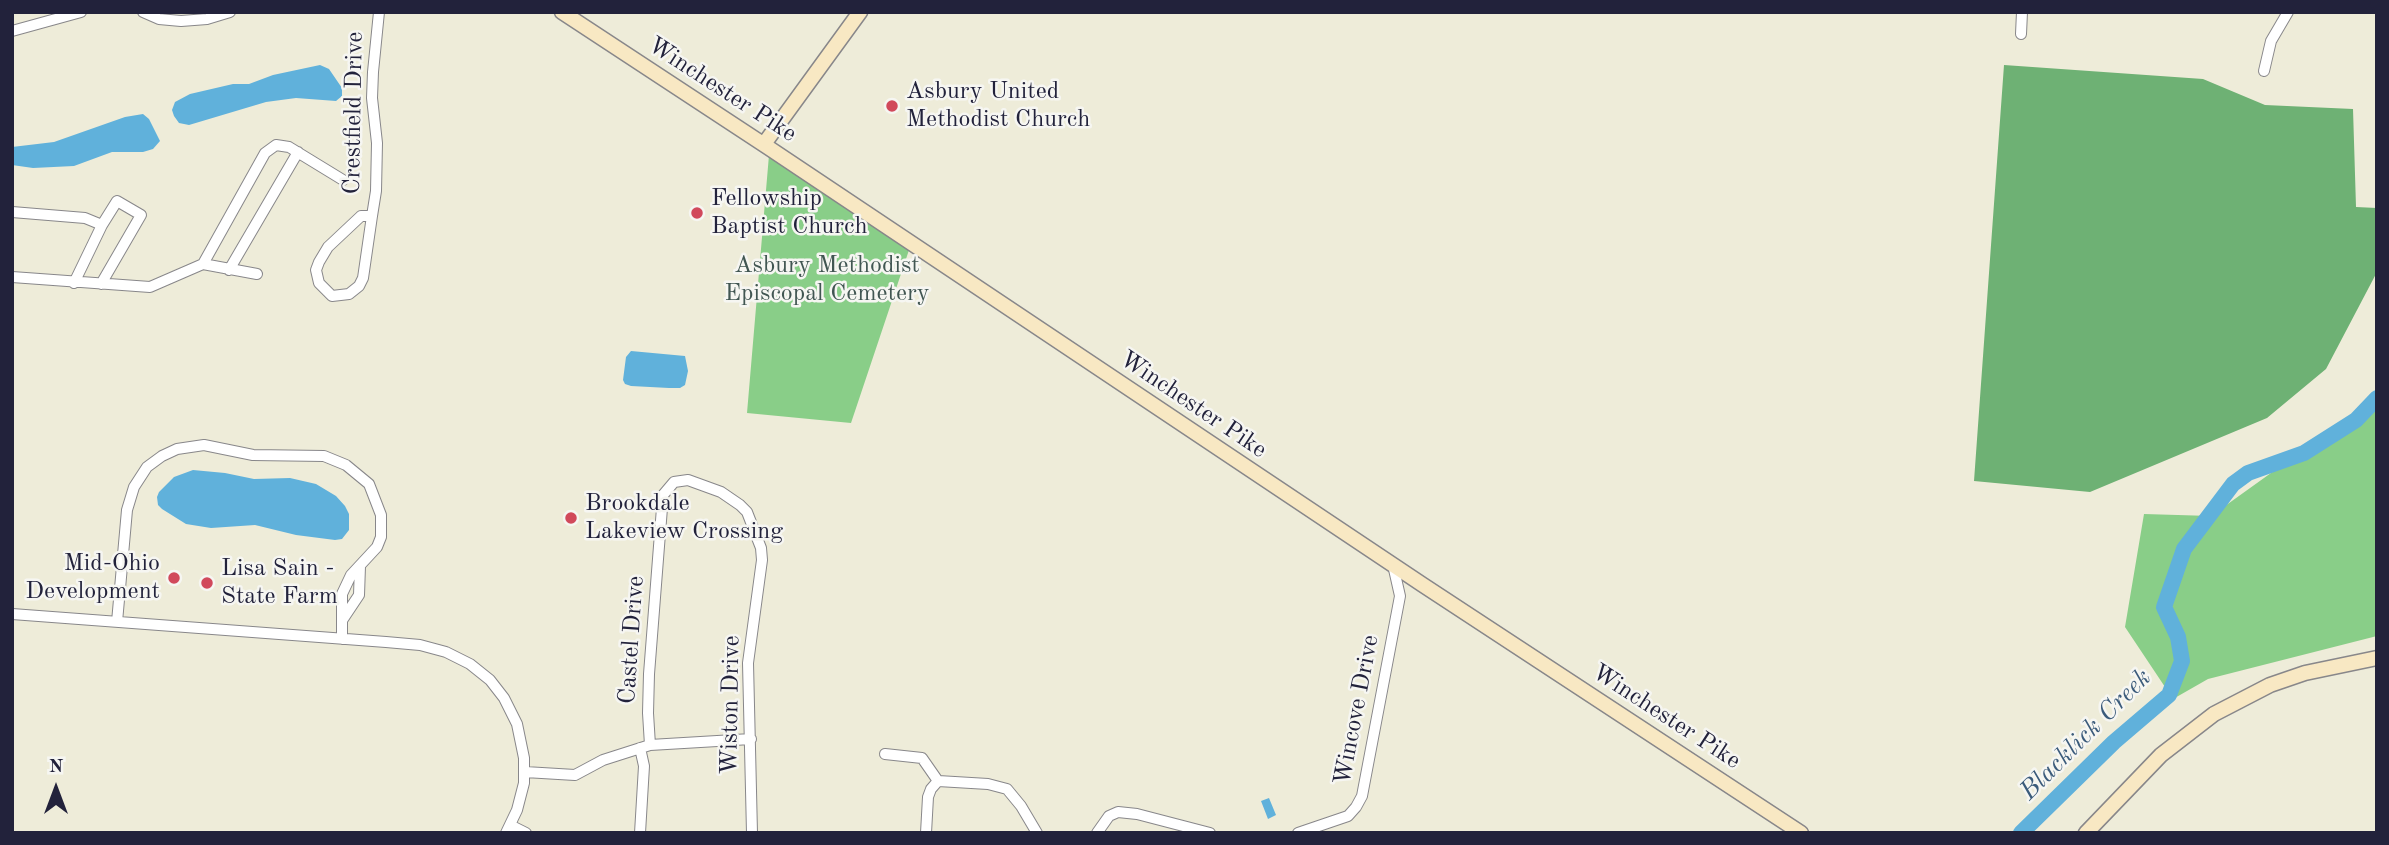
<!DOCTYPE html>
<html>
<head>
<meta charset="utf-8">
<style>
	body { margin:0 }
	#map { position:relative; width:2389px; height:845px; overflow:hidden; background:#eeecd9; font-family:"Old Standard TT",serif }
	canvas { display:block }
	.frame { position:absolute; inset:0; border:14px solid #22223b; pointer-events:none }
	.north { position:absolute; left:21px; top:754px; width:70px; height:70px; -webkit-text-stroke:5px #f6f6f2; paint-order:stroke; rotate:0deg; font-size:19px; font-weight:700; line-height:28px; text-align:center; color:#22223b }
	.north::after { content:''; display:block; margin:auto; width:24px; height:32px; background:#22223b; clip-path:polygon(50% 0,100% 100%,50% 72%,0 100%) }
</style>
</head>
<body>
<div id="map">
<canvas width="2389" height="845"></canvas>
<div class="frame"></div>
<div class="north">N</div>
</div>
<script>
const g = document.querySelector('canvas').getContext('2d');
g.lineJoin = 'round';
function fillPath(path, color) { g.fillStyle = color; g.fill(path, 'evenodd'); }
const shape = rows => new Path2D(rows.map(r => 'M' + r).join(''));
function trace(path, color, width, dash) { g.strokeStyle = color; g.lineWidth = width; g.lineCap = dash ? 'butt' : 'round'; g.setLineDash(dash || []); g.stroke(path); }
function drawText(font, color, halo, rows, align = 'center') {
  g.font = font + ' "Old Standard TT",serif'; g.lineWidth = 5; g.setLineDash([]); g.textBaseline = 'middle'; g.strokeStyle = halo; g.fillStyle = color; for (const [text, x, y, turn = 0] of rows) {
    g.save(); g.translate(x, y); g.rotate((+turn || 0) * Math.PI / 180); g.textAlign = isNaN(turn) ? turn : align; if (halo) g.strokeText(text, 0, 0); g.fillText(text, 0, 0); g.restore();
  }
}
const green = shape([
	[769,155,909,250,851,423,747,413],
	[2377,397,2377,636,2208,679,2173,699,2125,627,2144,514,2211,516]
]);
const forest = shape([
	[2004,65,2203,79,2265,105,2353,109,2356,207,2377,208,2377,272,2326,369,2267,418,2090,492,1974,481]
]);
const water = shape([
	[320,65,329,69,342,88,342,96,336,101,296,98,266,102,189,125,179,123,174,116,172,110,175,102,190,94,233,84,249,84,273,75],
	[143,114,149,119,160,141,153,149,143,152,112,152,74,166,33,168,12,165,12,147,54,142,125,117],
	[631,351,685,356,688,371,685,385,680,388,669,388,631,386,625,384,623,380,626,357],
	[193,470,225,473,254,479,290,478,316,484,336,496,345,506,349,514,349,530,342,539,335,540,296,535,255,525,211,528,186,524,162,509,158,505,157,497,159,492,174,477],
	[1269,798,1276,815,1268,819,1261,801]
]);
const river = shape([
	[2021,833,2114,742,2169,695,2182,661,2178,637,2164,607,2184,549,2233,484,2248,473,2304,453,2356,420,2377,398]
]);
const street = shape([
	[143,12,159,19,181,21,207,19,230,12],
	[12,31,81,12],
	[2021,34,2022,12],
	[2264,71,2271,41,2288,12],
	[12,212,85,218,102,225,74,283],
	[361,216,372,216,363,278,359,286,349,294,332,296,319,283,316,270,319,262,328,247,361,216],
	[372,216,376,191,377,143,372,98,373,72,379,12],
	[203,264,257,274],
	[229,270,298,152],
	[12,277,150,287,203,264,265,153,276,145,289,147,343,180],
	[101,284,141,215,117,201,102,225],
	[12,614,386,642,420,645,446,652,470,664,490,680,504,698,517,724,524,758,524,783,517,810,506,833],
	[343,619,359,595,360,566],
	[117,622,127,510,134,487,147,467,162,456,177,449,204,445,253,455,324,456,346,465,369,484,381,515,381,537,377,547,351,575,342,594,342,639],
	[650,745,648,713,649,674,663,495,674,482,688,480,721,492,740,505,747,512,761,548,762,560,748,663,752,833],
	[885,754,922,758,938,781],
	[525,772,575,775,603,760,650,745,751,739],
	[938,781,988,784,1007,789,1021,806,1037,833],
	[510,825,526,833],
	[640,833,644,766,640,748],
	[926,833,928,797,931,789,938,781],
	[1097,833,1109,816,1118,812,1137,814,1210,833],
	[1298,833,1348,816,1356,807,1362,796,1400,596,1393,565]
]);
const secondary = shape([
	[562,12,769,148,1423,585,1801,833],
	[764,144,860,12],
	[2086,833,2161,755,2214,714,2270,685,2305,673,2377,658]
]);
const markers = [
	[892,106,7,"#d1495b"],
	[697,213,7,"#d1495b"],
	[571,518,7,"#d1495b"],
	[174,578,7,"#d1495b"],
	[207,583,7,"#d1495b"]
];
const streetNames = [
	["Winchester Pike",722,90,33],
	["Crestfield Drive",354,113,-89],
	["Winchester Pike",1193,405,34],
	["Castel Drive",632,640,-86],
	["Wiston Drive",731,705,-89],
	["Wincove Drive",1357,710,-79],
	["Winchester Pike",1666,717,33]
];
const poiNames = [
	["Asbury United",906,92],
	["Methodist Church",906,120],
	["Fellowship",711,199],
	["Baptist Church",711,227],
	["Brookdale",585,504],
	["Lakeview Crossing",585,532],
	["Mid-Ohio",160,564,"right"],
	["Development",160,592,"right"],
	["Lisa Sain -",221,569],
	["State Farm",221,597]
];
const parkNames = [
	["Asbury Methodist",827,266],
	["Episcopal Cemetery",827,294]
];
const waterNames = [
	["Blacklick Creek",2086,735,-45]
];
fillPath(green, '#89ce88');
fillPath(forest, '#6eb174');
fillPath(water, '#60b1db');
trace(river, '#60b1db', 16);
trace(street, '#88878a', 12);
trace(secondary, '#88878a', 17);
trace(street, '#fff', 10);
trace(secondary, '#f8e8c3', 14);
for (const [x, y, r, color] of markers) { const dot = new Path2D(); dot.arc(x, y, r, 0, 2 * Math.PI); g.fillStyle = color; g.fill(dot); trace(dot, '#f6f6f2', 2.5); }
drawText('24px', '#22223b', '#f6f6f2', streetNames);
drawText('24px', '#22223b', '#f6f6f2', poiNames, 'left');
drawText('24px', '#415652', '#f6f6f2', parkNames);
drawText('italic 26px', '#3b5b7b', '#f6f6f2', waterNames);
</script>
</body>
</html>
